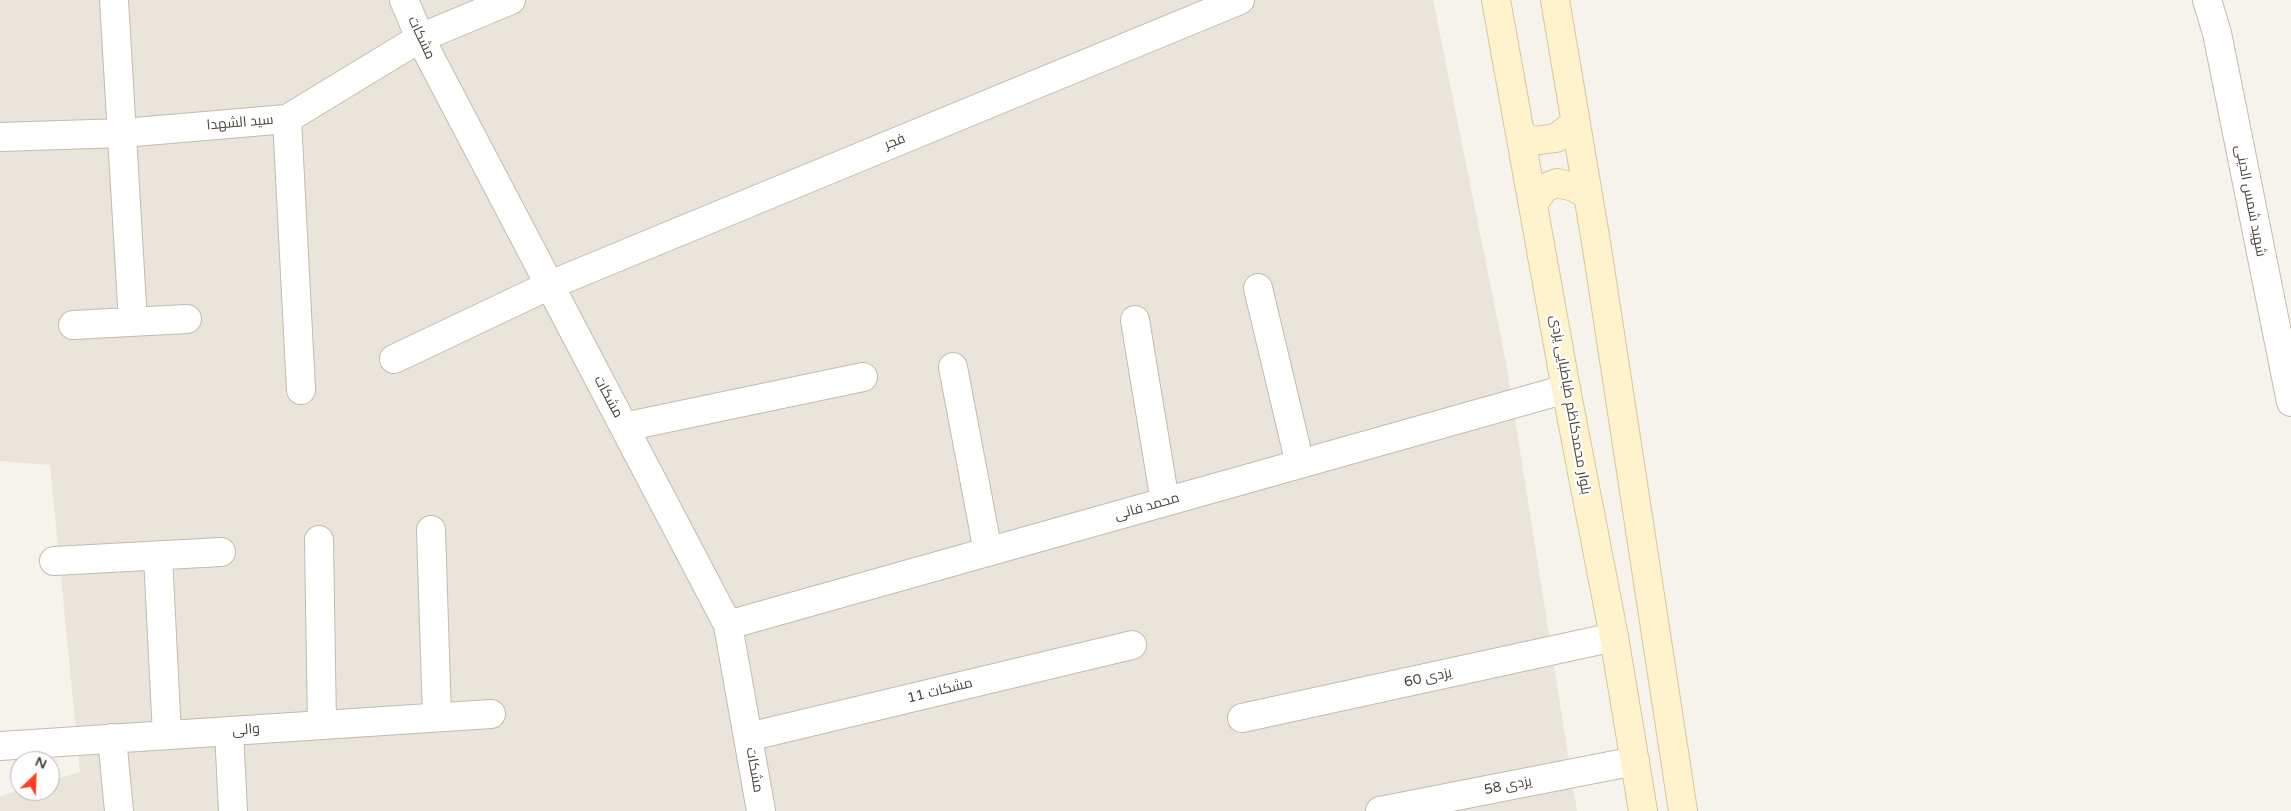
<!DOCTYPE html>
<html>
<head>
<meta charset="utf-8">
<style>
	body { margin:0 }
	#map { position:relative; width:2291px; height:811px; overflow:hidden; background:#f6f3ec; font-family:"Varela Round",sans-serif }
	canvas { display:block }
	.north { position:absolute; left:10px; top:751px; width:50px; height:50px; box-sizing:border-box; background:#fff; border:1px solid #b7b4b0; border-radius:50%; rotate:24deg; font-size:14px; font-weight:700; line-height:20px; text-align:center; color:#4b4439 }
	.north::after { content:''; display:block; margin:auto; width:18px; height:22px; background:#fc3f1d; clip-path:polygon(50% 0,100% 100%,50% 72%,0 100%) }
</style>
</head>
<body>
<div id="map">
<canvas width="2291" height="811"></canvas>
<div class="north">N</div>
</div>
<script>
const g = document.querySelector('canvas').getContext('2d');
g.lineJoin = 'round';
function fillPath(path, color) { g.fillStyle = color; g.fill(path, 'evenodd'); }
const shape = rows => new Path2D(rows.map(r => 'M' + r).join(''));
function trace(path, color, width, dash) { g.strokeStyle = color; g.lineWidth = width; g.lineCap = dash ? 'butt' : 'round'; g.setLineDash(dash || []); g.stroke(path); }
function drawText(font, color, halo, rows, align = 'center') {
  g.font = font + ' "Varela Round",Cairo,sans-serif'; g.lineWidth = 4.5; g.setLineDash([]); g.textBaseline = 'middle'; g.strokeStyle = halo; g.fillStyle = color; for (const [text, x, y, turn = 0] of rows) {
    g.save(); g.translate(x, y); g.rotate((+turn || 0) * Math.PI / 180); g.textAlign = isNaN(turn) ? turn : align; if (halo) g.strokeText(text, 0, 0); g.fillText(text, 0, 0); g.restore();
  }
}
const residential = shape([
	[0,0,1433,0,1506,362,1577,811,0,811,0,796,20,790,50,791,50,781,80,772,50,465,0,461]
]);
const street = shape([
	[114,0,133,322],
	[404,0,420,38,728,625,761,811],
	[2207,0,2217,33,2291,402],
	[287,119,301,390],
	[0,137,123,133,287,119,420,38,511,0],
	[1258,288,1300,464],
	[1135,320,1165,502],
	[73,325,187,319],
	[394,359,550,285,1240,0],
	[953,367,988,552],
	[624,427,863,377],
	[431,530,437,717],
	[319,540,322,725],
	[158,556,167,735],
	[54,561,221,552],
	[728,625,1566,389],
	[1242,718,1614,637],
	[229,731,233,811],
	[748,737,1132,645],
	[112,738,119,811],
	[0,746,491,714],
	[1380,811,1635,761]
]);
const secondary = shape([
	[1496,0,1566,389,1614,637,1643,811],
	[1555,0,1596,242,1683,811],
	[1521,135,1534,141,1556,138,1576,123],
	[1533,204,1544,188,1557,183,1574,187,1588,195]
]);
const streetNames = [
	["مشکات",421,38,65],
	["سید الشهدا",240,123,-5],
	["فجر",895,142,-22],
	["شهید شمس الدینی",2250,201,79],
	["مشکات",608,397,62],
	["بلوار محمدکاظم طباطبایی یزدی",1570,405,80],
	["محمد فانی",1147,507,-16],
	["یزدی 60",1428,678,-12],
	["11 مشکات",940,691,-14],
	["والی",246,730,-4],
	["مشکات",754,770,80],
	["یزدی 58",1508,786,-11]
];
fillPath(residential, '#eae5da');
trace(street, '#c2bbae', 30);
trace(secondary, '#d6c79b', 30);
trace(street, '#fff', 28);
trace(secondary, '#fff3cd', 28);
drawText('14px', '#4b4439', '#fff', streetNames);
</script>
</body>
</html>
